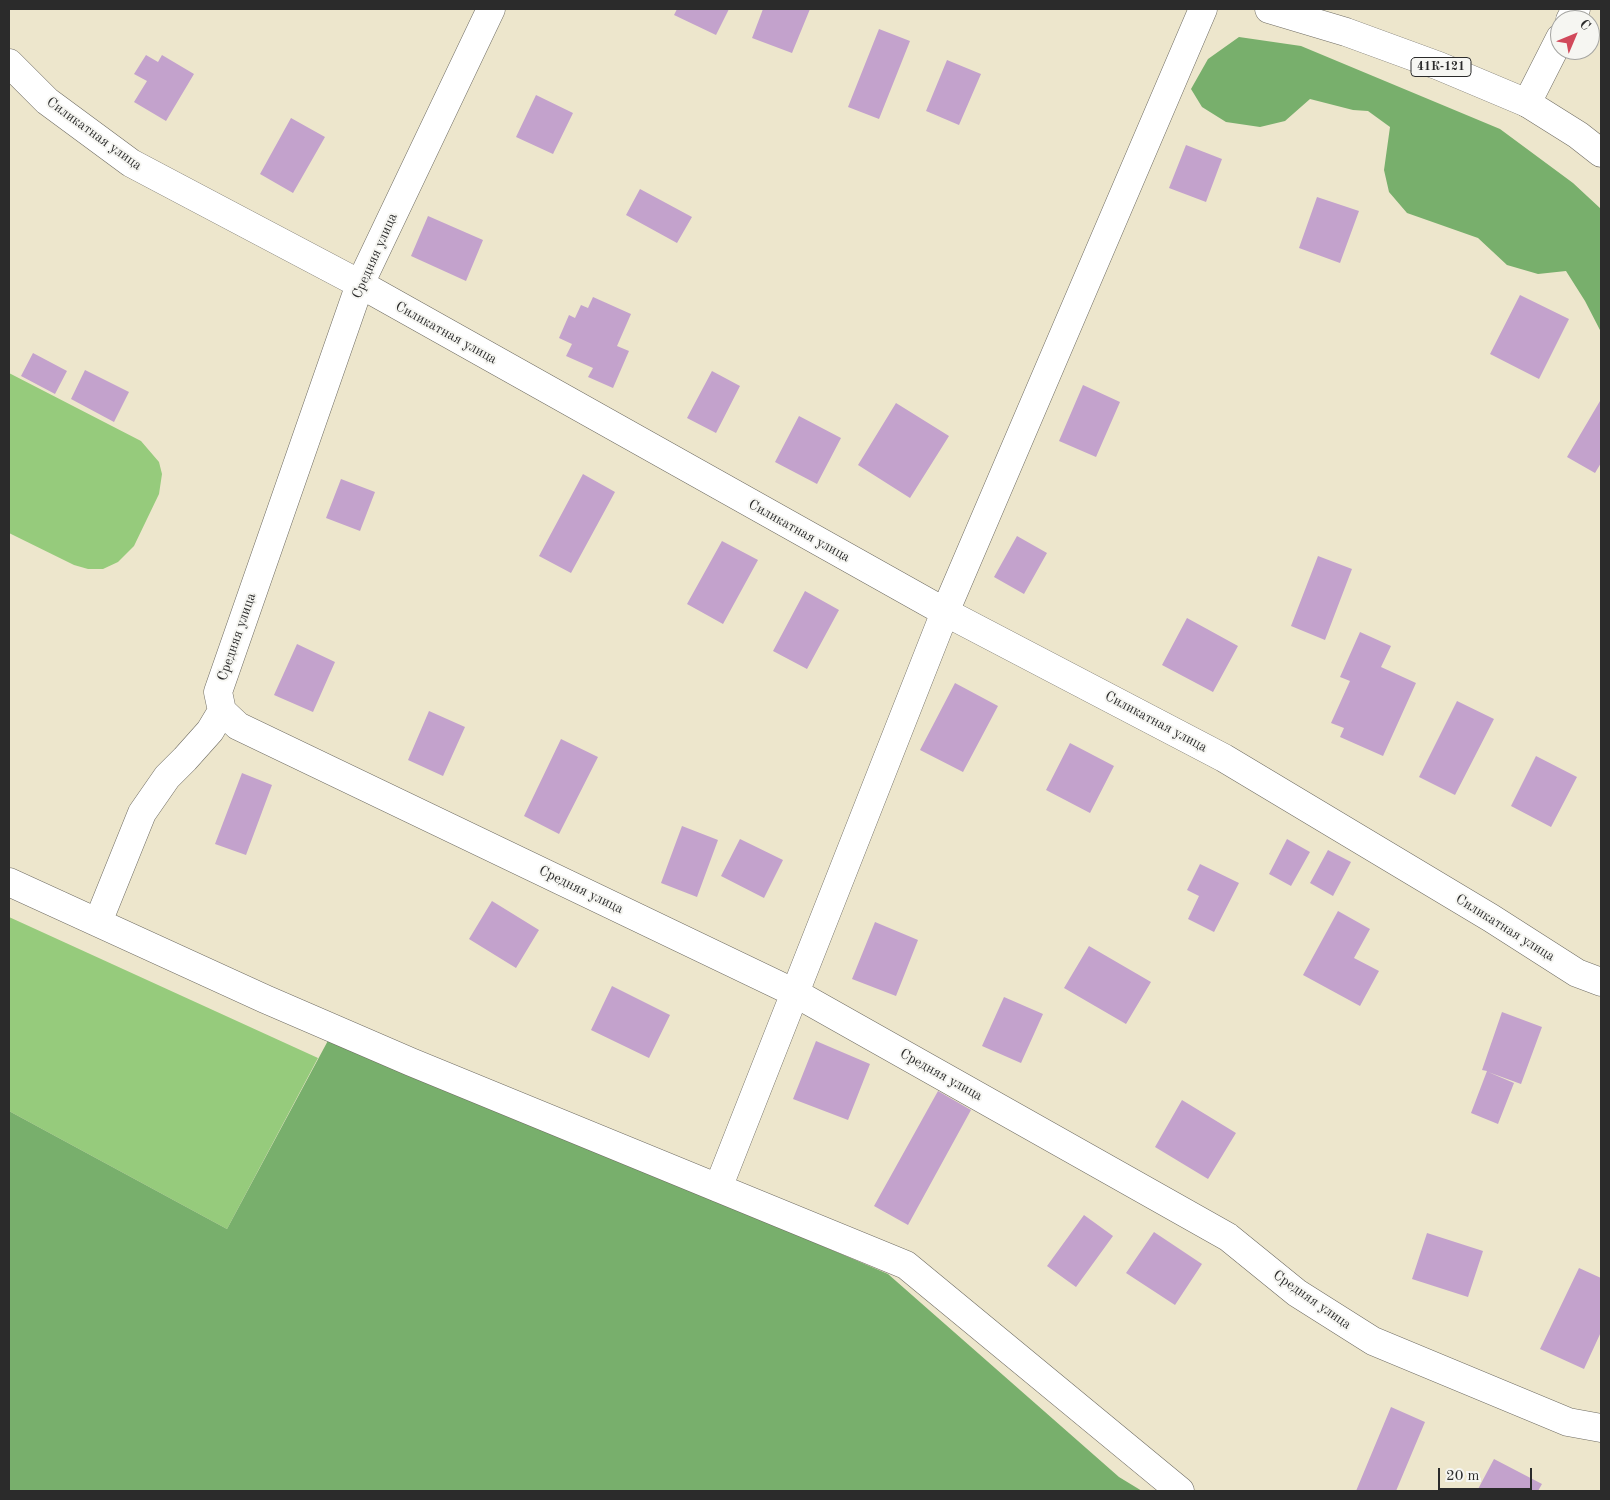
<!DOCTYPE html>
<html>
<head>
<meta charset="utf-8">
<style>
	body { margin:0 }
	#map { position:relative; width:1610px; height:1500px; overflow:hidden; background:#ede6cc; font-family:"Old Standard TT",serif }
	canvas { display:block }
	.frame { position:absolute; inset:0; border:10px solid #2b2b2b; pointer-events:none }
	.north { position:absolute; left:1550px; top:10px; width:50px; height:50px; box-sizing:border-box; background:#f6f6f2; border:1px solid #a5a5a2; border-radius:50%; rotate:45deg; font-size:14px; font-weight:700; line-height:20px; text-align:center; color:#2b2b2b }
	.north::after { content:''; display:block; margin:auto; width:18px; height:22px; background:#d1495b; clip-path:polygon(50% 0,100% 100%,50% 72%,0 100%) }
	.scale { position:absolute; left:1438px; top:1468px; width:94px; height:22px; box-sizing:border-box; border:2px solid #2b2b2b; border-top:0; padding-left:6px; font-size:15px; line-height:18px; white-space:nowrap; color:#2b2b2b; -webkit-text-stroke:4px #f6f6f2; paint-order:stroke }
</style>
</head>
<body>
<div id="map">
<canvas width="1610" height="1500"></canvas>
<div class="frame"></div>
<div class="north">С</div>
<div class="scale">20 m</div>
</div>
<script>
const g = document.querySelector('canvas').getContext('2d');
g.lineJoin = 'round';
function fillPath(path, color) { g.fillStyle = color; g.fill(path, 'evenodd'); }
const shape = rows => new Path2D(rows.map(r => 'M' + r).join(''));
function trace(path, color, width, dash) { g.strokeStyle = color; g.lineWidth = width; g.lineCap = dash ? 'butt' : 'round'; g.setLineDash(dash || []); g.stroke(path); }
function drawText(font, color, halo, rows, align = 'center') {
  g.font = font + ' "Old Standard TT",serif'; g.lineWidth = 4; g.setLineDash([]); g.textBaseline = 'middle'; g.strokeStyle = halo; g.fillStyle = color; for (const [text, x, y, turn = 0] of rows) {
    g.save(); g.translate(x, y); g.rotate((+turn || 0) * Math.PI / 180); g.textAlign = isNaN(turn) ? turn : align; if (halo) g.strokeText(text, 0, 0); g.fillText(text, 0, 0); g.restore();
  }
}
const green = shape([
	[9,373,141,441,159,462,162,474,159,494,134,546,118,562,103,569,88,569,74,565,9,533],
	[9,917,318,1058,227,1229,9,1111]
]);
const forest = shape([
	[1239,37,1301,46,1500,129,1573,183,1601,209,1601,332,1585,301,1566,271,1538,274,1507,265,1478,238,1407,213,1389,192,1384,170,1390,127,1368,111,1353,110,1310,99,1285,121,1260,127,1226,122,1202,107,1191,89,1208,59],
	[331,1035,888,1274,1119,1477,1142,1491,9,1491,9,1111,227,1229]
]);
const building = shape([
	[677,9,729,9,716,35,674,15],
	[763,9,810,9,792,53,752,38],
	[879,29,910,41,879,119,848,107],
	[146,55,158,62,162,55,194,74,166,121,134,102,147,81,134,74],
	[947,60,981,74,959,125,926,111],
	[536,95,573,113,553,154,516,137],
	[291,118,325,137,293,193,260,174],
	[1186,145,1222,159,1206,202,1169,188],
	[640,189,692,217,677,243,626,215],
	[1317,197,1359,211,1340,263,1299,248],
	[428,216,483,240,466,281,411,256],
	[1520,295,1569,319,1539,379,1490,354],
	[593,297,631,314,617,346,629,351,613,388,588,377,593,368,566,356,572,344,559,338,569,315,575,318,581,305,588,308],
	[33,353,67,371,55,394,21,376],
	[85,370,129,392,114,422,71,399],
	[712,371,740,386,716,433,687,418],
	[1083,385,1120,402,1096,457,1059,441],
	[1600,401,1601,402,1601,463,1595,473,1567,457],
	[896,403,949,436,910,498,858,465],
	[799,416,841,438,817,484,775,462],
	[583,474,615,492,571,573,539,556],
	[341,479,375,492,360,531,326,518],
	[1017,536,1047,553,1024,594,994,577],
	[722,541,758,560,723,624,687,604],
	[1318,556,1352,569,1325,640,1291,626],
	[805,591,839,610,807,669,773,651],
	[1187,618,1238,646,1213,692,1162,665],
	[1360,632,1391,646,1381,667,1416,683,1383,756,1340,737,1344,728,1331,723,1350,681,1340,677],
	[297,644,335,662,313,712,274,695],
	[955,683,998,706,963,772,920,750],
	[1457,701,1494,719,1455,795,1419,777],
	[429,711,465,727,443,776,408,760],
	[561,739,598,757,559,834,524,816],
	[1070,743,1114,766,1090,813,1046,790],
	[1536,756,1577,777,1551,827,1511,806],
	[242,773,272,785,246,855,215,844],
	[682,826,718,840,697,897,661,883],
	[740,839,783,860,764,898,721,876],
	[1287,839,1310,852,1291,886,1269,874],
	[1328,850,1351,862,1333,896,1310,883],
	[1200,864,1239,883,1214,932,1188,919,1199,896,1187,890],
	[492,901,539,930,516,968,469,939],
	[1338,911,1370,929,1354,958,1379,971,1360,1006,1303,975],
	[875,922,918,940,896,996,852,979],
	[1089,946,1151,982,1126,1024,1064,988],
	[612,986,670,1015,649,1058,591,1030],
	[1004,997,1043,1014,1021,1063,982,1046],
	[1502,1012,1542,1027,1521,1084,1488,1072,1514,1083,1498,1124,1471,1113,1487,1071,1482,1070],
	[816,1041,870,1064,848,1120,793,1099],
	[938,1091,971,1110,908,1225,874,1206],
	[1182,1100,1236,1133,1208,1179,1155,1147],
	[1084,1215,1113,1236,1076,1287,1047,1266],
	[1154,1232,1202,1264,1175,1305,1126,1273],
	[1427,1233,1483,1251,1468,1297,1412,1279],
	[1579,1268,1601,1278,1601,1332,1584,1369,1540,1349],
	[1391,1407,1425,1422,1396,1491,1356,1491],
	[1494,1459,1542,1484,1538,1491,1477,1491]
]);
const minor = shape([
	[491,9,360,284,218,692,222,711,238,726,795,993,1228,1237,1297,1293,1373,1341,1568,1422,1601,1428],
	[1570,20,1576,9],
	[9,63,47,101,131,163,360,284,945,612,1224,758,1491,918,1577,973,1601,982],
	[1527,103,1560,38],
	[9,882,265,999,411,1062,906,1265,1180,1491],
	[98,922,142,813,167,777,185,759,210,731,222,711],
	[718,1188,945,612,1203,9]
]);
const major = shape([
	[1269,9,1346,32,1439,66,1527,103,1578,135,1601,153]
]);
const shields = [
	[1441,67,60]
];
const shieldNames = [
	["41К-121",1441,67]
];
const streetNames = [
	["Силикатная улица",94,134,36],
	["Средняя улица",375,256,-66],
	["Силикатная улица",446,333,29],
	["Силикатная улица",799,531,29],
	["Средняя улица",237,637,-71],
	["Силикатная улица",1156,722,28],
	["Средняя улица",581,890,26],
	["Силикатная улица",1505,928,32],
	["Средняя улица",941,1075,29],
	["Средняя улица",1312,1300,35]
];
fillPath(green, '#96cb7c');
fillPath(forest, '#78af6c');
fillPath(building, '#c3a2cc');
trace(minor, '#6f6c63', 29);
trace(major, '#6f6c63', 29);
trace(minor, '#fff', 28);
trace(major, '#fff', 28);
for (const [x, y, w] of shields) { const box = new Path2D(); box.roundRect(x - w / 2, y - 9.5, w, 19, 4); g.fillStyle = '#f6f6f2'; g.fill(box); trace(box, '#2b2b2b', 1); }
drawText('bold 12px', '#2b2b2b', null, shieldNames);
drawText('14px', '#2b2b2b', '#f6f6f2', streetNames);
</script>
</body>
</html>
